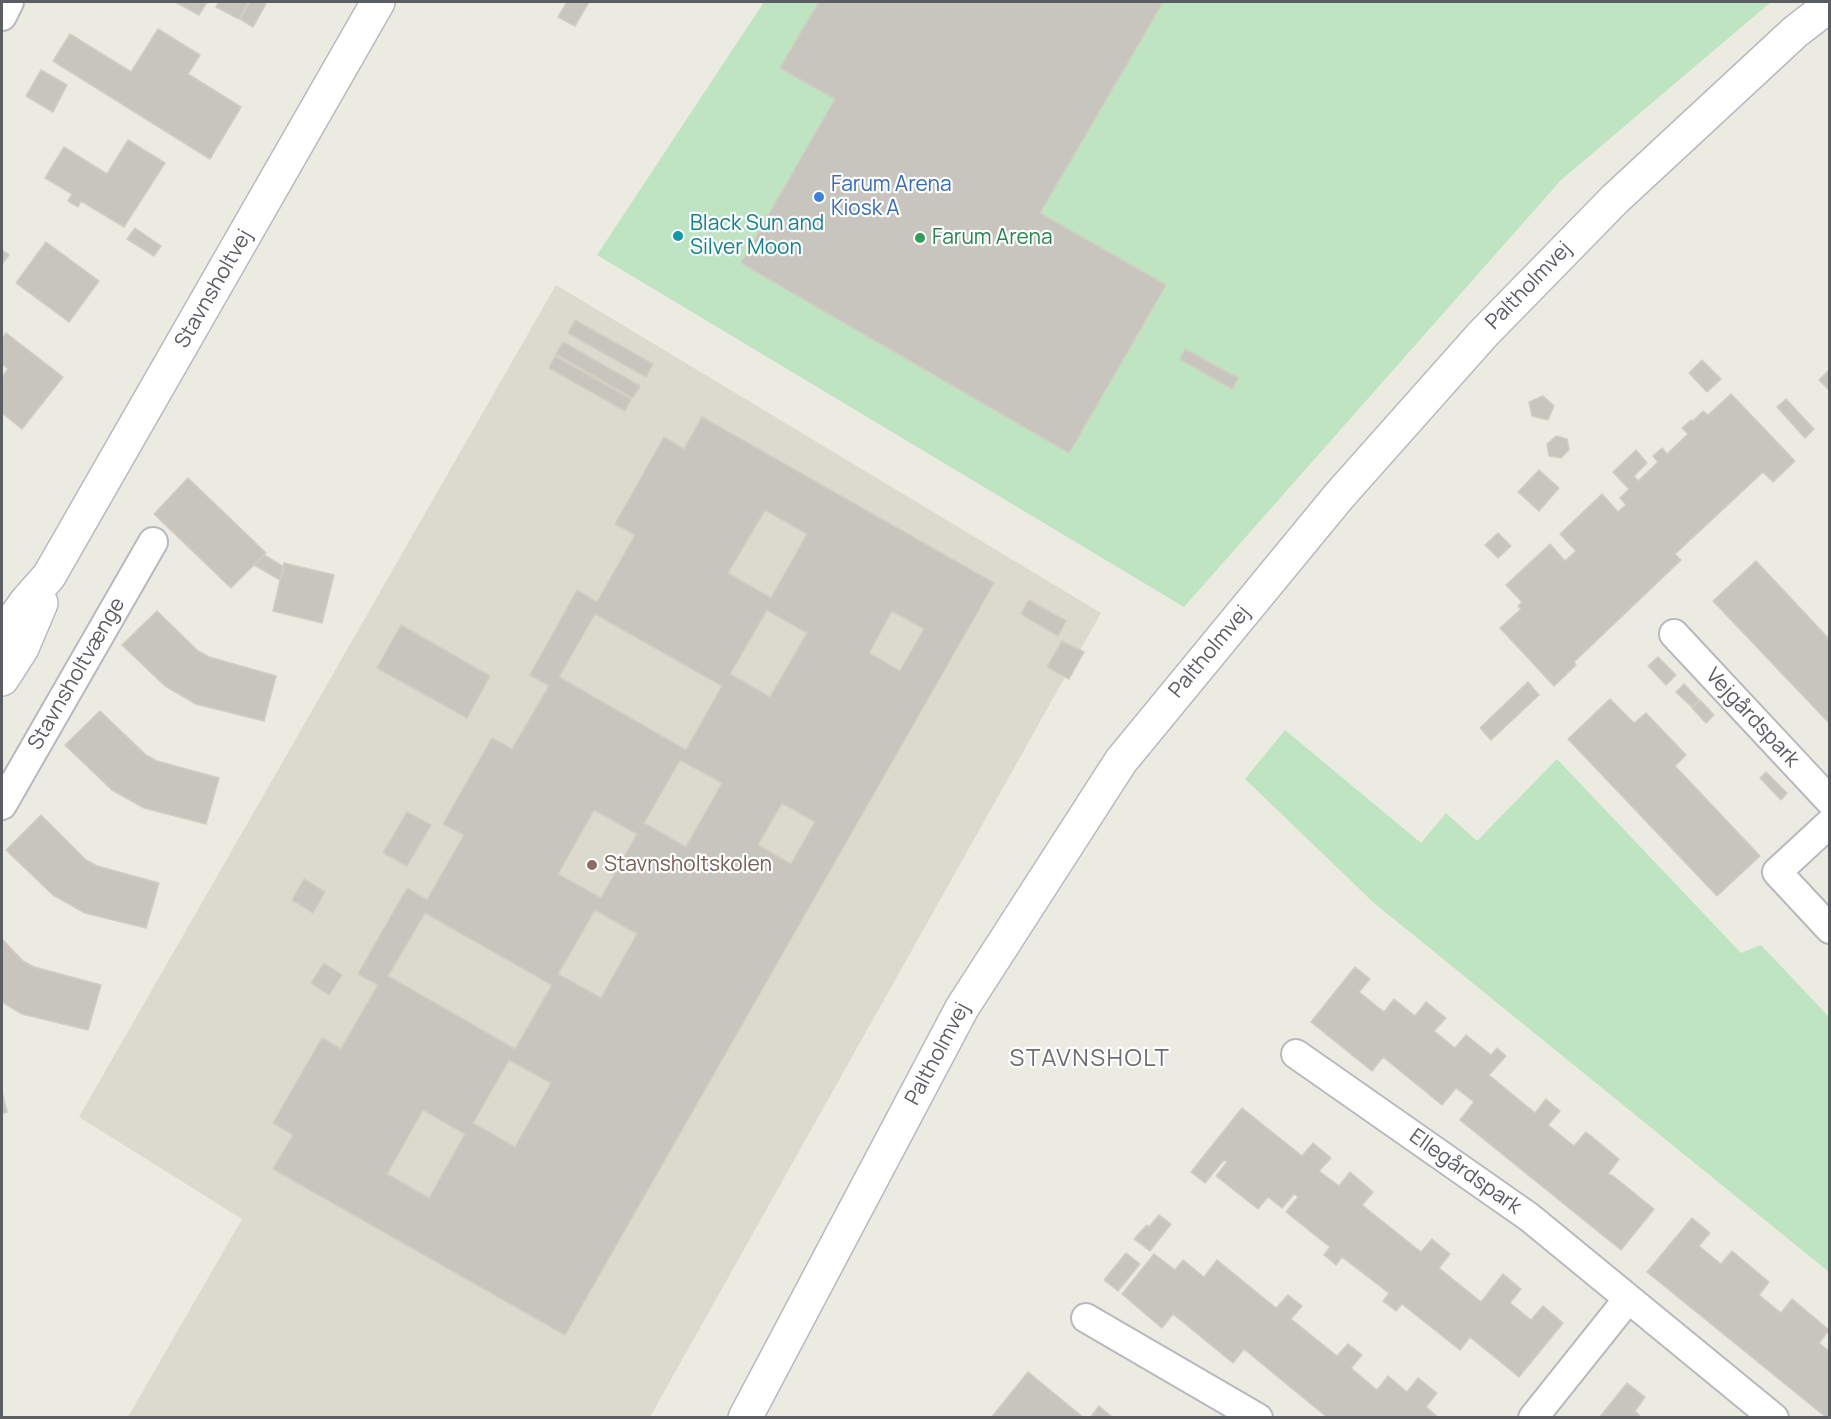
<!DOCTYPE html>
<html>
<head>
<meta charset="utf-8">
<style>
	body { margin:0 }
	#map { position:relative; width:1831px; height:1419px; overflow:hidden; background:#ecebe1; font-family:Manrope,sans-serif }
	canvas { display:block }
	.frame { position:absolute; inset:0; border:3px solid #5a5d62; pointer-events:none }
</style>
</head>
<body>
<div id="map">
<canvas width="1831" height="1419"></canvas>
<div class="frame"></div>
</div>
<script>
const g = document.querySelector('canvas').getContext('2d');
g.lineJoin = 'round';
function fillPath(path, color) { g.fillStyle = color; g.fill(path, 'evenodd'); }
const shape = rows => new Path2D(rows.map(r => 'M' + r).join(''));
function trace(path, color, width, dash) { g.strokeStyle = color; g.lineWidth = width; g.lineCap = dash ? 'butt' : 'round'; g.setLineDash(dash || []); g.stroke(path); }
function drawText(font, color, halo, rows, align = 'center') {
  g.font = font + ' Manrope,sans-serif'; g.lineWidth = 4.5; g.setLineDash([]); g.textBaseline = 'middle'; g.strokeStyle = halo; g.fillStyle = color; for (const [text, x, y, turn = 0] of rows) {
    g.save(); g.translate(x, y); g.rotate((+turn || 0) * Math.PI / 180); g.textAlign = isNaN(turn) ? turn : align; if (halo) g.strokeText(text, 0, 0); g.fillText(text, 0, 0); g.restore();
  }
}
const education = shape([
	[556,285,1101,613,650,1417,128,1417,242,1219,79,1117]
]);
const green = shape([
	[764,2,1771,2,1561,180,1184,607,597,255],
	[1285,730,1421,843,1446,813,1477,841,1557,759,1741,953,1761,945,1829,1017,1829,1272,1374,903,1245,779]
]);
const building = shape([
	[175,2,207,2,199,15,175,2],
	[219,2,248,2,239,19,216,7,219,2],
	[250,2,267,2,253,27,240,19,250,2],
	[567,2,589,2,575,26,558,17,567,2],
	[819,2,1163,2,1040,213,1166,285,1069,453,741,263,835,99,780,68,819,2],
	[158,29,200,55,188,74,241,107,210,159,53,61,70,34,131,72,158,29],
	[41,70,67,85,53,112,26,96,41,70],
	[128,140,165,163,124,227,81,201,78,207,68,201,72,194,45,178,64,147,107,174,128,140],
	[135,228,161,246,154,256,127,239,135,228],
	[46,242,99,281,69,322,16,283,46,242],
	[2,250,9,255,2,264,2,250],
	[575,320,653,364,646,377,568,333,575,320],
	[6,333,63,377,22,429,2,413,2,377,8,369,2,364,2,339,6,333],
	[563,342,640,386,633,398,556,354,563,342],
	[1185,349,1238,378,1232,389,1180,359,1185,349],
	[555,356,631,399,625,411,549,368,555,356],
	[1702,360,1721,379,1707,392,1689,373,1702,360],
	[1828,371,1830,373,1830,391,1819,380,1828,371],
	[1731,394,1795,461,1773,482,1763,472,1675,554,1681,560,1574,662,1576,665,1554,686,1500,628,1521,609,1518,606,1522,602,1506,585,1550,544,1565,561,1576,551,1560,534,1602,494,1618,512,1626,505,1620,498,1629,489,1613,472,1636,450,1647,463,1634,476,1638,481,1658,462,1653,456,1662,448,1667,454,1688,434,1682,428,1691,420,1693,421,1703,411,1708,415,1731,394],
	[1543,396,1554,406,1548,420,1532,416,1529,402,1543,396],
	[1786,399,1814,429,1805,438,1777,407,1786,399],
	[702,417,994,583,565,1335,273,1169,293,1135,273,1123,322,1038,341,1049,378,985,358,974,407,888,427,900,464,835,443,824,492,738,512,749,549,686,530,675,577,590,597,602,635,535,615,524,664,437,684,449,702,417],
	[765,510,807,534,771,598,728,573,765,510],
	[767,610,807,633,770,697,730,674,767,610],
	[892,611,924,629,900,671,869,653,892,611],
	[595,614,722,686,686,750,559,677,595,614],
	[680,760,722,783,686,847,644,823,680,760],
	[782,803,815,822,791,864,758,845,782,803],
	[594,810,637,834,601,898,558,874,594,810],
	[595,910,637,934,601,998,558,974,595,910],
	[425,913,552,985,515,1049,388,976,425,913],
	[509,1060,551,1083,515,1147,473,1123,509,1060],
	[423,1110,465,1134,429,1198,387,1174,423,1110],
	[1556,436,1567,439,1569,450,1561,458,1549,456,1547,444,1556,436],
	[1539,470,1559,488,1539,511,1518,492,1539,470],
	[188,478,266,553,231,588,154,514,188,478],
	[1498,533,1511,546,1498,558,1485,545,1498,533],
	[264,555,284,567,280,580,254,565,264,555],
	[1756,561,1830,640,1830,724,1713,601,1756,561],
	[284,563,334,575,322,623,273,611,284,563],
	[1029,600,1066,621,1058,636,1021,614,1029,600],
	[157,611,198,651,209,657,276,676,264,721,196,704,165,686,122,645,157,611],
	[401,625,490,676,467,718,377,668,401,625],
	[1062,641,1084,652,1069,679,1047,667,1062,641],
	[1658,657,1676,675,1666,685,1648,666,1658,657],
	[1528,682,1539,695,1491,740,1480,728,1528,682],
	[1684,684,1699,700,1692,707,1676,692,1684,684],
	[1610,699,1634,723,1646,713,1686,755,1675,766,1760,856,1717,896,1568,739,1610,699],
	[1700,700,1714,715,1706,723,1692,708,1700,700],
	[100,711,146,755,157,761,219,778,206,824,144,808,112,790,65,745,100,711],
	[1766,772,1787,793,1781,800,1760,778,1766,772],
	[407,812,431,825,407,866,383,853,407,812],
	[41,815,86,860,97,866,159,883,146,928,85,913,53,895,6,850,41,815],
	[304,879,325,892,313,913,292,900,304,879],
	[2,939,23,961,34,967,101,985,88,1030,22,1014,2,1002,2,939],
	[324,963,342,975,329,995,311,983,324,963],
	[1355,967,1370,979,1359,992,1384,1012,1394,999,1415,1016,1426,1002,1446,1018,1434,1031,1455,1048,1466,1035,1491,1055,1497,1048,1506,1056,1489,1075,1535,1113,1546,1099,1560,1111,1548,1125,1574,1146,1586,1132,1619,1159,1608,1174,1613,1176,1654,1209,1621,1250,1460,1120,1474,1102,1456,1088,1442,1105,1383,1057,1372,1071,1311,1022,1355,967],
	[2,1092,7,1112,2,1114,2,1092],
	[1242,1108,1302,1156,1313,1143,1331,1158,1319,1171,1339,1186,1350,1172,1373,1192,1362,1205,1421,1252,1432,1239,1450,1254,1439,1268,1481,1302,1503,1274,1521,1289,1510,1303,1531,1320,1543,1306,1563,1323,1519,1377,1470,1337,1460,1350,1402,1304,1396,1311,1383,1301,1389,1293,1342,1257,1336,1265,1324,1255,1330,1247,1286,1212,1298,1197,1294,1194,1282,1208,1268,1197,1258,1209,1216,1176,1227,1162,1224,1160,1205,1183,1191,1172,1242,1108],
	[1159,1215,1171,1224,1150,1251,1134,1239,1147,1225,1149,1227,1159,1215],
	[1692,1218,1710,1233,1699,1246,1721,1264,1732,1251,1769,1282,1759,1295,1781,1313,1792,1299,1829,1330,1819,1343,1830,1352,1830,1418,1827,1418,1647,1272,1692,1218],
	[1126,1253,1140,1264,1118,1291,1104,1280,1126,1253],
	[1154,1254,1175,1270,1183,1260,1204,1277,1217,1260,1276,1308,1288,1295,1302,1306,1291,1319,1337,1356,1348,1344,1362,1355,1351,1368,1377,1390,1388,1376,1407,1392,1418,1378,1437,1393,1426,1407,1439,1418,1328,1418,1244,1349,1233,1363,1173,1314,1162,1328,1122,1294,1154,1254],
	[1028,1372,1084,1418,991,1418,1028,1372],
	[1627,1383,1645,1397,1635,1411,1642,1418,1599,1418,1627,1383],
	[1099,1406,1113,1418,1090,1418,1099,1406]
]);
const street = shape([
	[2,16,9,2],
	[1674,634,1830,801],
	[2,805,153,542],
	[1830,823,1777,872,1830,929],
	[1296,1054,1529,1217,1774,1418],
	[1086,1318,1258,1418],
	[1533,1418,1628,1299]
]);
const secondary = shape([
	[2,636,26,602,49,576,378,2],
	[2,679,22,648,41,603],
	[745,1418,962,1008,1121,761,1339,496,1483,334,1615,199,1795,32,1830,5]
]);
const markers = [
	[819,197,6,"#3f7fe0"],
	[678,236,6,"#0f9aa8"],
	[920,238,6,"#2e9e5b"],
	[592,865,6,"#8d6e63"]
];
const shopNames = [
	["Farum Arena",831,185],
	["Kiosk A",831,209]
];
const cultureNames = [
	["Black Sun and",690,224],
	["Silver Moon",690,248]
];
const leisureNames = [
	["Farum Arena",932,238]
];
const streetNames = [
	["Paltholmvej",1529,286,-46],
	["Stavnsholtvej",214,289,-60],
	["Paltholmvej",1210,652,-50],
	["Stavnsholtvænge",77,674,-60],
	["Vejgårdspark",1752,718,47],
	["Paltholmvej",938,1054,-62],
	["Ellegårdspark",1465,1172,35]
];
const educationNames = [
	["Stavnsholtskolen",604,865]
];
const quarterNames = [
	["STAVNSHOLT",1090,1059]
];
fillPath(education, '#dcdacf');
fillPath(green, '#bee4c1');
fillPath(building, '#c8c5bf');
trace(building, '#d1cdc0', 1.5);
trace(street, '#b7b9be', 32);
trace(secondary, '#b7bac0', 36);
trace(street, '#fff', 28);
trace(secondary, '#fff', 33);
for (const [x, y, r, color] of markers) { const dot = new Path2D(); dot.arc(x, y, r, 0, 2 * Math.PI); g.fillStyle = color; g.fill(dot); trace(dot, '#fff', 2); }
drawText('21px', '#366cbe', '#fff', shopNames, 'left');
drawText('21px', '#0d838f', '#fff', cultureNames, 'left');
drawText('21px', '#27864d', '#fff', leisureNames, 'left');
drawText('21px', '#5a5d62', '#fff', streetNames);
drawText('21px', '#785e54', '#fff', educationNames, 'left');
g.letterSpacing = '1.5px';
drawText('24px', '#6b6e74', '#fff', quarterNames);
g.letterSpacing = '0px';
</script>
</body>
</html>
